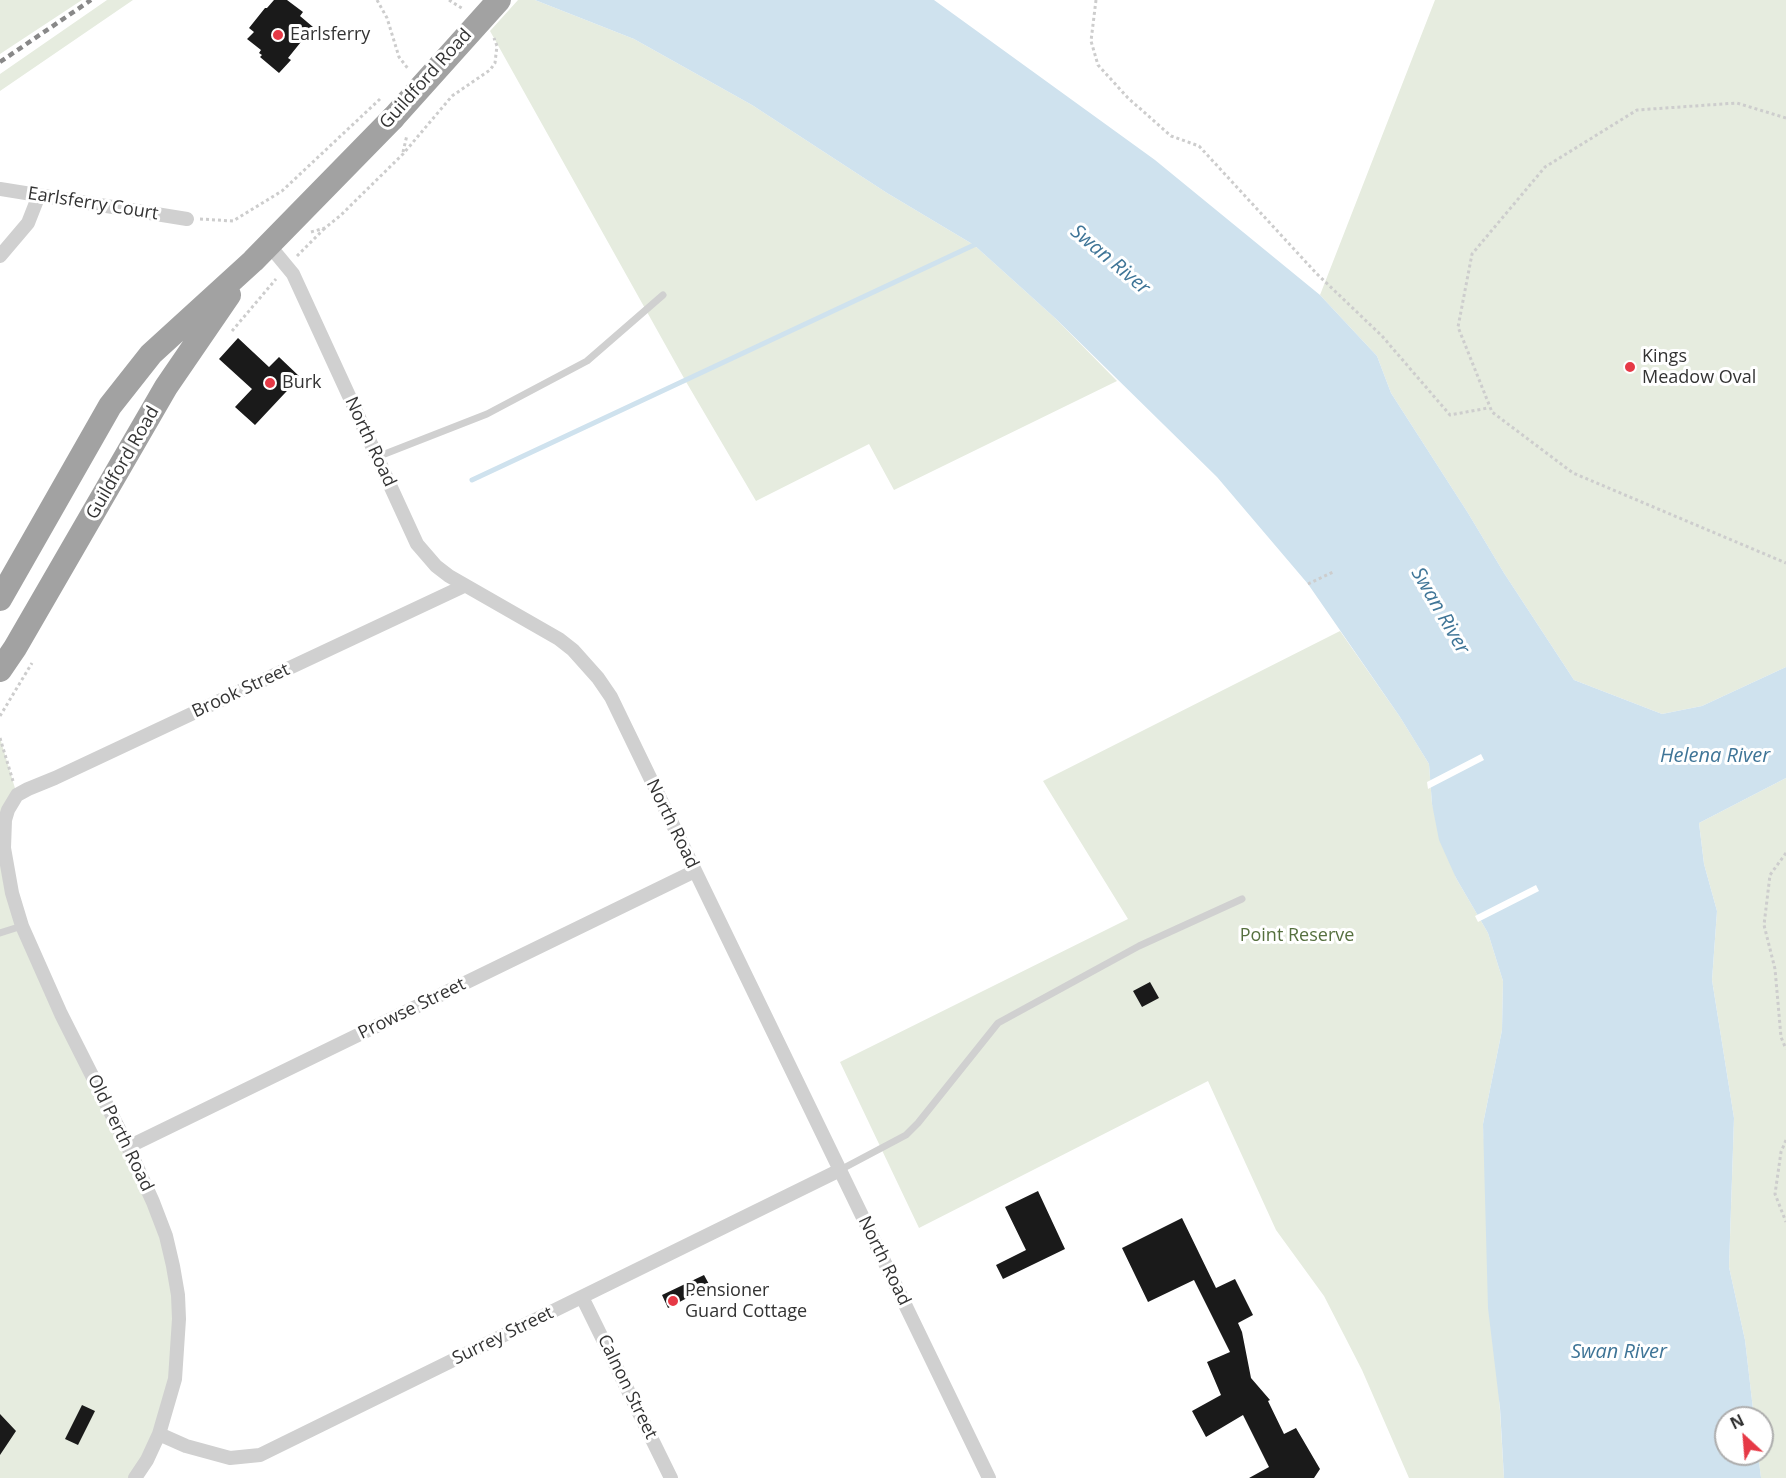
<!DOCTYPE html>
<html>
<head>
<meta charset="utf-8">
<style>
	body { margin:0 }
	#map { position:relative; width:1786px; height:1478px; overflow:hidden; background:#fff; font-family:"Open Sans",sans-serif }
	canvas { display:block }
	.north { position:absolute; left:1714px; top:1406px; width:60px; height:60px; box-sizing:border-box; background:#fff; border:2px solid #adadad; border-radius:50%; rotate:334deg; font-size:16px; font-weight:700; line-height:24px; text-align:center; color:#333 }
	.north::after { content:''; display:block; margin:auto; width:21px; height:27px; background:#e63946; clip-path:polygon(50% 0,100% 100%,50% 72%,0 100%) }
</style>
</head>
<body>
<div id="map">
<canvas width="1786" height="1478"></canvas>
<div class="north">N</div>
</div>
<script>
const g = document.querySelector('canvas').getContext('2d');
g.lineJoin = 'round';
function fillPath(path, color) { g.fillStyle = color; g.fill(path, 'evenodd'); }
const shape = rows => new Path2D(rows.map(r => 'M' + r).join(''));
function trace(path, color, width, dash) { g.strokeStyle = color; g.lineWidth = width; g.lineCap = dash ? 'butt' : 'round'; g.setLineDash(dash || []); g.stroke(path); }
function drawText(font, color, halo, rows, align = 'center') {
  g.font = font + ' "Open Sans",sans-serif'; g.lineWidth = 6; g.setLineDash([]); g.textBaseline = 'middle'; g.strokeStyle = halo; g.fillStyle = color; for (const [text, x, y, turn = 0] of rows) {
    g.save(); g.translate(x, y); g.rotate((+turn || 0) * Math.PI / 180); g.textAlign = isNaN(turn) ? turn : align; if (halo) g.strokeText(text, 0, 0); g.fillText(text, 0, 0); g.restore();
  }
}
const green = shape([
	[0,0,82,0,0,54],
	[107,0,133,0,0,91,0,74],
	[518,0,535,0,634,39,752,105,887,193,974,245,1055,318,1117,381,894,490,869,444,756,501,685,380,490,31],
	[1435,0,1786,0,1786,667,1702,706,1662,714,1574,680,1504,573,1468,513,1391,393,1377,356,1320,295],
	[1340,631,1400,717,1429,764,1432,804,1456,878,1488,933,1503,981,1502,1030,1483,1124,1504,1478,1409,1478,1362,1370,1324,1296,1276,1230,1208,1081,919,1228,840,1062,1128,919,1043,781],
	[0,738,17,795,8,810,12,893,102,1097,173,1266,175,1379,135,1478,0,1478],
	[1786,778,1786,1478,1761,1478,1758,1454,1762,1454,1762,1418,1754,1418,1745,1340,1729,1267,1734,1118,1712,980,1717,911,1704,864,1699,823]
]);
const water = shape([
	[535,0,934,0,1155,160,1320,295,1377,356,1391,393,1468,513,1504,573,1574,680,1662,714,1702,706,1786,667,1786,778,1699,823,1704,864,1717,911,1712,980,1734,1118,1729,1267,1745,1340,1754,1418,1726,1418,1726,1454,1758,1454,1761,1478,1504,1478,1500,1408,1488,1308,1483,1124,1502,1030,1503,981,1488,933,1456,878,1439,840,1432,804,1429,764,1400,717,1308,584,1217,477,1055,318,974,245,887,193,752,105,634,39]
]);
const pier = shape([
	[1481,754,1484,760,1428,789,1427,782],
	[1536,885,1539,891,1478,922,1475,916]
]);
const stream = shape([
	[472,480,974,245]
]);
const building = shape([
	[274,0,287,0,303,12,300,16,313,27,288,58,291,60,279,73,260,57,262,55,259,53,261,50,247,39,254,32,249,28,265,8,267,8],
	[238,338,269,367,279,357,300,377,255,425,235,407,252,389,219,359],
	[1150,982,1159,998,1142,1007,1133,991],
	[1038,1191,1065,1249,1003,1279,996,1265,1026,1250,1005,1207],
	[1182,1218,1216,1288,1235,1279,1253,1315,1238,1323,1242,1332,1251,1378,1270,1400,1268,1401,1284,1434,1296,1428,1320,1469,1314,1478,1249,1478,1269,1467,1243,1415,1206,1437,1192,1411,1221,1395,1207,1362,1230,1352,1194,1280,1148,1302,1122,1248],
	[704,1275,710,1286,668,1308,662,1295],
	[82,1405,95,1411,78,1445,65,1439],
	[0,1414,16,1431,0,1455]
]);
const path = shape([
	[377,0,387,18,399,57,409,70],
	[449,0,463,9],
	[1096,0,1091,41,1098,65,1128,98,1171,136,1199,146,1316,273,1382,336,1450,415,1488,408],
	[1786,118,1737,103,1637,110,1545,167,1472,254,1458,327,1492,412,1573,473,1786,563],
	[403,152,407,135],
	[200,219,233,221,282,191,380,99],
	[311,232,325,228,341,215,403,154,452,96,490,70,495,63,496,54,497,46,494,38],
	[297,256,325,228],
	[232,331,276,279],
	[1308,584,1333,572],
	[0,716,32,663],
	[0,738,13,781],
	[1786,853,1770,875,1764,925,1775,969,1781,1037,1786,1049],
	[1786,1140,1781,1152,1775,1194,1786,1222]
]);
const service = shape([
	[377,457,487,414,587,361,663,295],
	[0,933,22,926],
	[840,1170,906,1135,918,1123,998,1023,1139,946,1242,899]
]);
const minor = shape([
	[0,189,187,219],
	[269,245,293,274,417,544,436,566,449,576,559,639,573,650,598,678,611,697,989,1478],
	[0,256,28,223,39,195],
	[128,1147,695,871],
	[582,1297,671,1478],
	[159,1434,186,1446,230,1458,260,1455,840,1170],
	[135,1478,147,1460,159,1434,175,1379,179,1319,178,1295,173,1266,166,1236,153,1202,128,1147,61,1014,22,926,12,893,4,848,5,820,8,810,17,795,28,789,55,778,464,586]
]);
const trunk = shape([
	[0,599,110,406,151,354,253,261,393,118],
	[0,670,15,648,166,387,229,295]
]);
const rail = shape([
	[0,62,91,0]
]);
const trunkBridge = shape([
	[393,118,499,0]
]);
const markers = [
	[278,35,6,"#e63946"],
	[1630,367,6,"#e63946"],
	[270,383,6,"#e63946"],
	[673,1301,6,"#e63946"]
];
const poiNames = [
	["Earlsferry",290,35],
	["Kings",1642,357],
	["Meadow Oval",1642,378],
	["Burk",282,383],
	["Pensioner",685,1291],
	["Guard Cottage",685,1312]
];
const streetNames = [
	["Guildford Road",426,79,-48],
	["Earlsferry Court",93,204,9],
	["North Road",370,442,65],
	["Guildford Road",123,463,-60],
	["Brook Street",241,691,-25],
	["North Road",672,824,64],
	["Prowse Street",412,1009,-26],
	["Old Perth Road",120,1133,64],
	["North Road",884,1261,64],
	["Surrey Street",503,1336,-26],
	["Calnon Street",627,1387,64]
];
const parkNames = [
	["Point Reserve",1297,936]
];
const waterNames = [
	["Swan River",1110,260,40],
	["Swan River",1440,611,60],
	["Helena River",1715,756],
	["Swan River",1619,1352]
];
fillPath(green, '#e6ecdf');
fillPath(water, '#cfe2ee');
fillPath(pier, '#fff');
trace(stream, '#cfe2ee', 5);
fillPath(building, '#1a1a1a');
trace(path, '#cdcdcd', 3, [3, 3]);
trace(service, '#d0d0d0', 7);
trace(minor, '#d0d0d0', 14);
trace(trunk, '#a2a2a2', 24);
trace(rail, '#888', 4.5, [6, 4.5]);
trace(trunkBridge, '#a2a2a2', 24);
for (const [x, y, r, color] of markers) { const dot = new Path2D(); dot.arc(x, y, r, 0, 2 * Math.PI); g.fillStyle = color; g.fill(dot); trace(dot, '#fff', 2); }
drawText('18px', '#333', '#fff', poiNames, 'left');
drawText('18px', '#333', '#fff', streetNames);
drawText('18px', '#56703f', '#fff', parkNames);
drawText('italic 20px', '#3f7597', '#fff', waterNames);
</script>
</body>
</html>
